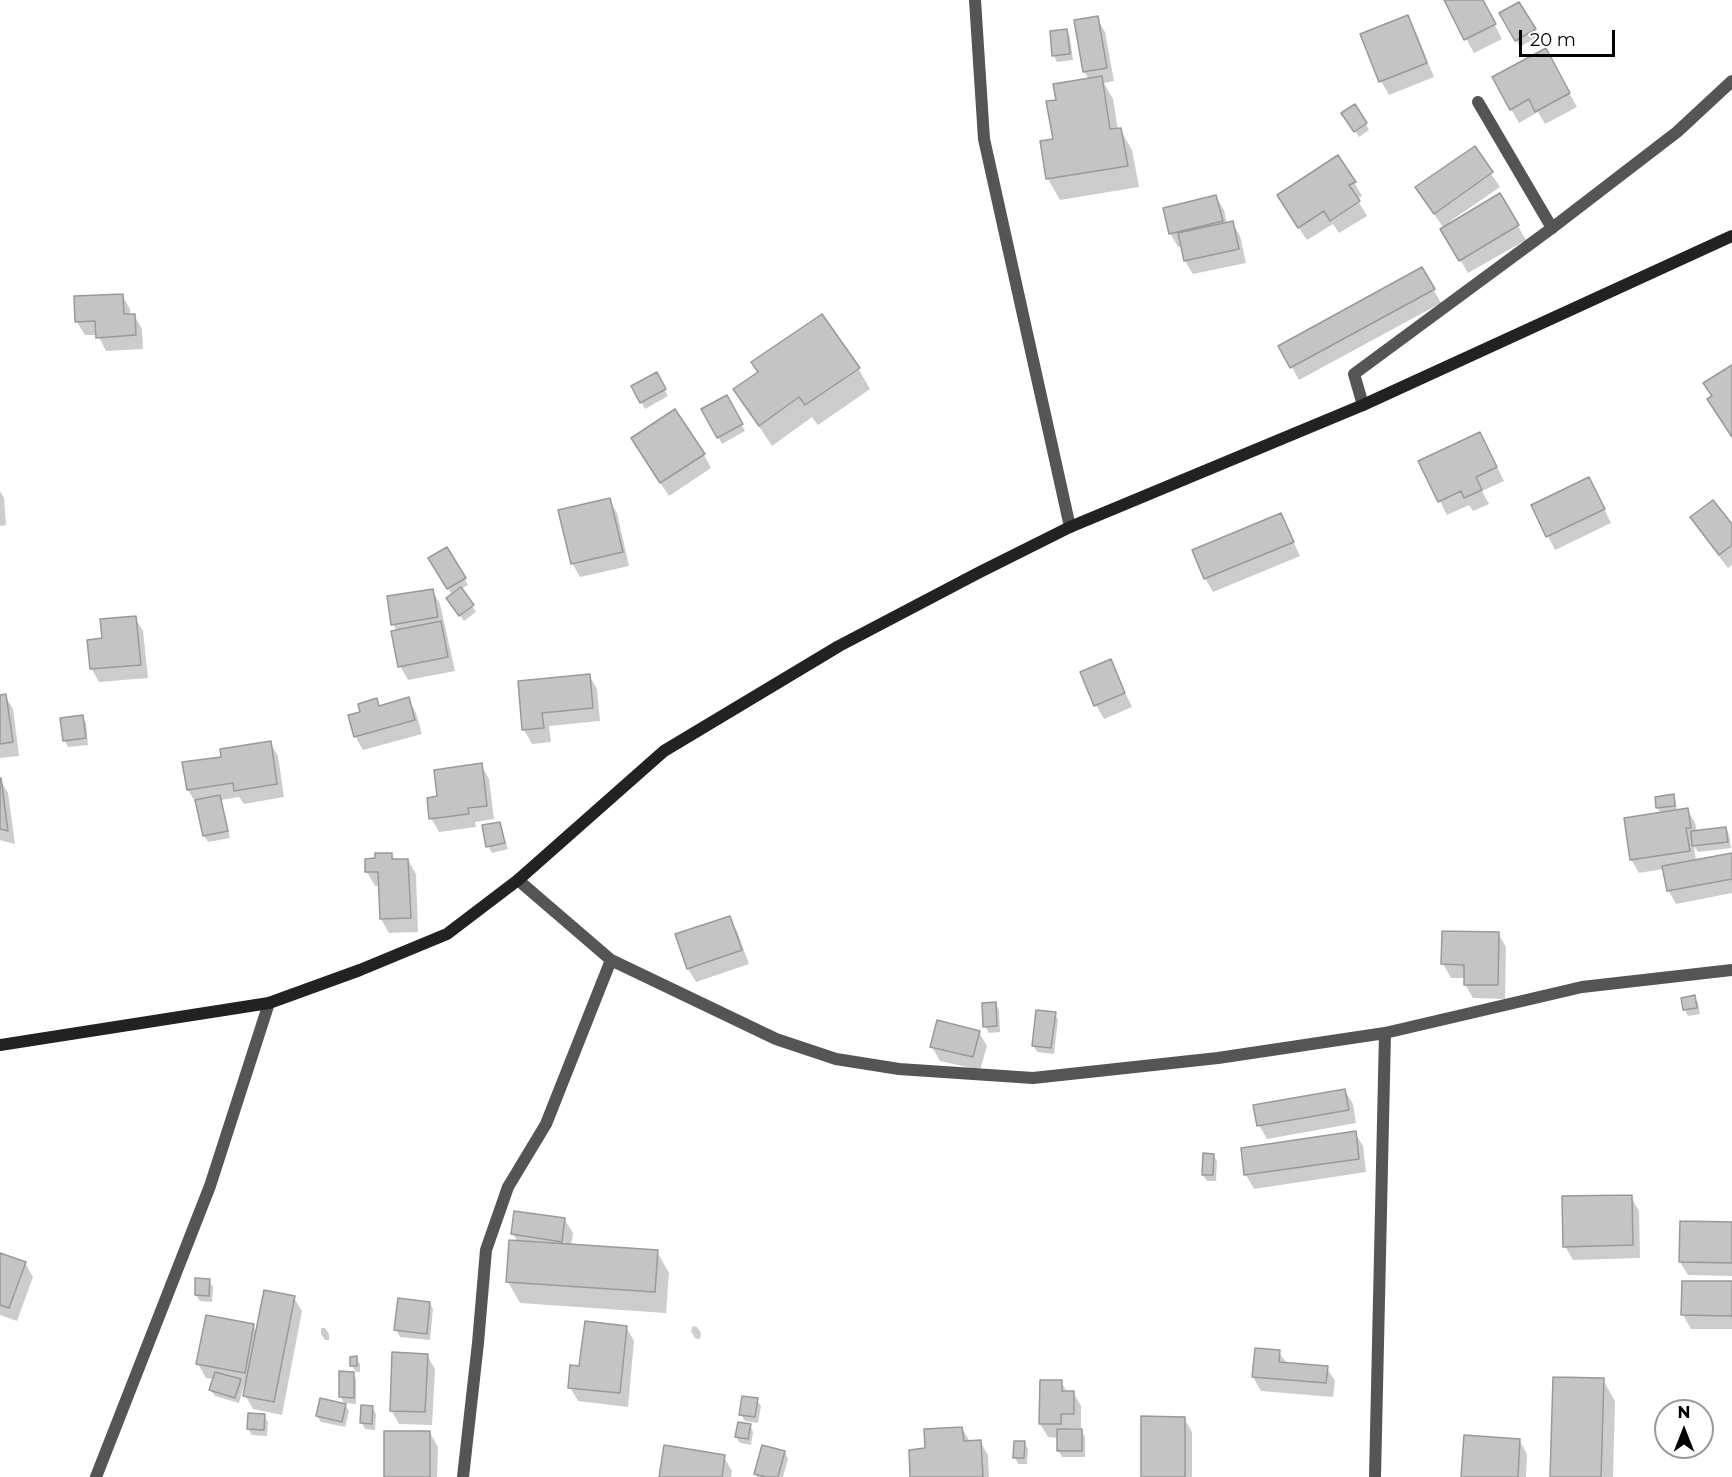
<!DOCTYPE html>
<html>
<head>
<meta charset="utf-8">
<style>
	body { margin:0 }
	#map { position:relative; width:1732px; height:1477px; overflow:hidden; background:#fff; font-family:Montserrat,sans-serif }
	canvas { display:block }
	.north { position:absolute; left:1654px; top:1399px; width:60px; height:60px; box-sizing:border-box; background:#fff; border:2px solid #999; border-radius:50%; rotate:0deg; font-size:16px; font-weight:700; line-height:24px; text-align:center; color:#000 }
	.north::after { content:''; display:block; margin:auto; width:21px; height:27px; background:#000; clip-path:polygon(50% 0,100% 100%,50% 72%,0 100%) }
	.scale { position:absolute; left:1519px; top:30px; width:96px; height:27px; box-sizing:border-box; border:3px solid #000; border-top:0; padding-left:8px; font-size:18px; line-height:21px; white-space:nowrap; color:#000; -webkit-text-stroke:4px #fff; paint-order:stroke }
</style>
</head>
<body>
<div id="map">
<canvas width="1732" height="1477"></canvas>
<div class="north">N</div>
<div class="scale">20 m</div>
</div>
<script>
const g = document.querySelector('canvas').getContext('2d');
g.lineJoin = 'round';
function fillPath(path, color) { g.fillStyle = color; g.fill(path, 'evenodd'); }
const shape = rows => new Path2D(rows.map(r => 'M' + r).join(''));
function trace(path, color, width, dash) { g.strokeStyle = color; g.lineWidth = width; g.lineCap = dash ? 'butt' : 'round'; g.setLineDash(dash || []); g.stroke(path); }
const shadow = shape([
	[1445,0,1482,0,1502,39,1474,53],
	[1519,4,1538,36,1520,47,1501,14],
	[1407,17,1415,30,1434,77,1389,95,1381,81],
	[1097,18,1105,32,1114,81,1104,83,1113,99,1118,130,1120,129,1132,150,1139,187,1060,200,1048,179,1042,142,1055,140,1058,101,1089,80,1084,71],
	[1067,31,1070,37,1073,60,1057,62,1054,56],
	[1553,64,1577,107,1545,124,1538,112,1519,123,1511,109],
	[1347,119,1366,124,1369,130,1359,137],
	[1474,148,1500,187,1449,222,1451,224,1500,195,1526,240,1468,273,1442,229,1444,228,1425,202],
	[1354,182,1362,196,1357,199,1367,216,1339,233,1333,224,1307,240,1286,209],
	[1216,197,1224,210,1227,224,1232,222,1240,236,1246,263,1193,274,1185,261,1182,246,1178,247,1170,233],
	[1422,269,1441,303,1299,380,1280,346],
	[122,295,130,309,130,315,134,315,142,329,143,349,106,351,98,335,85,335,77,322],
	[858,368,870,389,818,425,812,417,772,446,735,390],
	[657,374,668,396,645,409,633,387],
	[726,397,745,431,722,444,703,409],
	[1487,447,1504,481,1482,491,1489,504,1473,511,1469,505,1447,515,1420,462],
	[640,452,704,455,711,468,669,496],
	[0,491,4,498,6,525,0,526],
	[1596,492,1611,523,1555,550,1533,506],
	[609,500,617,513,629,566,580,577,572,563],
	[1281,515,1300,556,1213,592,1205,578],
	[1692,518,1732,527,1732,565,1728,568,1700,531],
	[446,549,468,585,461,589,476,612,464,621,452,605,452,595,430,558],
	[432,590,440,604,455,671,408,680,400,666,397,631,393,624],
	[135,618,143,631,148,678,99,682,91,668,103,640],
	[1110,661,1132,707,1104,719,1096,705],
	[589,675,597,689,600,721,549,726,551,742,532,744,524,730,520,682],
	[0,696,5,696,13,709,19,756,0,758],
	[408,699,416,713,422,734,363,750,355,736,362,713,376,700,380,707],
	[82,716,86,723,88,745,68,747,65,741],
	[270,743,278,756,284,797,244,804,239,797,221,800,230,838,208,842,204,836,196,803,188,790,222,758],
	[481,765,489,779,494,819,475,822,476,827,439,832,431,818],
	[0,779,8,793,15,844,0,840],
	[1673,796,1676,802,1677,811,1687,809,1695,823,1697,832,1726,828,1729,835,1731,848,1698,852,1694,846,1696,861,1732,854,1732,893,1676,904,1668,890,1664,869,1639,873,1631,859,1661,814,1657,807],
	[499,823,508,849,492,853,488,846],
	[391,854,395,861,408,860,416,874,418,932,389,933,381,919,380,886,375,886,367,872,366,860,376,859],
	[729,918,737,931,749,964,696,982,688,969],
	[1498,933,1506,947,1505,999,1473,998,1465,984,1465,978,1451,978,1443,964],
	[1694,997,1698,1003,1700,1014,1688,1016,1685,1010,1683,999],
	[995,1003,999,1010,1000,1032,989,1033,985,1026],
	[1055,1014,1058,1020,1054,1054,1037,1052,1033,1045],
	[979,1032,987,1046,980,1070,940,1061,932,1047],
	[1345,1091,1353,1104,1356,1123,1267,1139,1259,1125],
	[1355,1133,1363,1146,1366,1172,1254,1189,1246,1175,1242,1149],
	[1213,1155,1217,1161,1216,1181,1207,1181,1203,1175],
	[1631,1197,1639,1211,1640,1258,1573,1260,1565,1246],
	[565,1220,573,1233,571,1246,657,1252,669,1273,666,1313,520,1303,508,1282,518,1242,513,1234],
	[1732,1223,1732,1276,1688,1275,1680,1262],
	[0,1254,25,1263,33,1277,17,1321,0,1315],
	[209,1281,213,1287,212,1302,200,1301,196,1295],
	[1683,1282,1732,1283,1732,1329,1691,1329,1683,1315],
	[294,1298,302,1311,282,1415,253,1409,245,1395,247,1383,245,1382,239,1403,215,1396,211,1390,214,1379,206,1378,198,1364,253,1325,257,1333],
	[430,1303,433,1309,430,1340,400,1337,396,1330],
	[693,1326,697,1327,701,1333,700,1339,695,1338,691,1331],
	[626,1327,634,1341,628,1407,578,1401,570,1387,581,1368],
	[321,1328,325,1328,329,1334,329,1340,325,1340,321,1334],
	[1279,1352,1287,1364,1327,1368,1335,1381,1333,1397,1261,1391,1253,1377],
	[427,1355,435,1369,432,1425,399,1424,391,1410],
	[356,1358,360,1364,360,1372,356,1372,352,1366],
	[353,1373,356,1379,356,1404,344,1403,341,1397],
	[1603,1380,1615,1401,1613,1477,1551,1477],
	[1061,1382,1067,1392,1073,1392,1081,1406,1081,1428,1069,1428,1069,1431,1082,1431,1085,1437,1085,1457,1062,1457,1058,1450,1058,1438,1048,1437,1040,1424],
	[757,1400,761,1406,758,1423,745,1421,741,1415],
	[345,1405,349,1411,345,1427,321,1422,317,1416],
	[372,1407,376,1414,375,1430,365,1429,362,1423],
	[264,1416,268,1422,267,1436,252,1435,248,1429],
	[1184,1418,1192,1432,1192,1477,1142,1477],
	[750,1425,753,1432,751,1445,740,1443,736,1437],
	[962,1428,970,1442,980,1441,988,1455,989,1477,912,1477,927,1450],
	[430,1433,438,1447,437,1477,385,1477],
	[1519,1440,1527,1454,1526,1477,1462,1477],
	[1024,1442,1028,1449,1027,1464,1018,1464,1015,1457],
	[785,1452,788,1459,783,1477,757,1477,755,1473],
	[724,1457,732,1471,731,1477,661,1477]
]);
const building = shape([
	[1444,0,1483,0,1496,24,1464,40,1444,0],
	[1519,2,1536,29,1515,41,1499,13,1519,2],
	[1408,15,1427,63,1379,82,1360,34,1408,15],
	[1098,16,1107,68,1083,72,1074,20,1098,16],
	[1067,29,1070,54,1052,56,1050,31,1067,29],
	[1546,48,1570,93,1535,112,1529,99,1510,110,1492,77,1546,48],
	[1102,76,1110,129,1121,128,1128,166,1046,179,1040,141,1053,139,1046,101,1056,100,1053,84,1102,76],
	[1355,104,1367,123,1354,132,1341,113,1355,104],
	[1475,146,1493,172,1434,214,1415,187,1475,146],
	[1338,155,1356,182,1349,185,1360,201,1330,221,1324,211,1298,228,1277,195,1338,155],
	[1500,193,1519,225,1459,261,1440,229,1500,193],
	[1216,195,1223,221,1169,234,1163,208,1216,195],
	[1233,221,1239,249,1184,261,1178,233,1233,221],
	[1422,267,1435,289,1290,368,1278,346,1422,267],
	[123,294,124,314,135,314,136,335,96,338,95,321,75,322,74,296,123,294],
	[822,314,860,368,805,405,799,397,759,426,733,389,758,372,751,362,822,314],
	[1732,365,1732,437,1707,399,1712,396,1703,383,1732,365],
	[657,372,666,389,640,403,631,386,657,372],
	[727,395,743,424,717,438,701,409,727,395],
	[675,409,705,454,660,483,631,438,675,409],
	[1480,432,1497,467,1476,477,1482,490,1464,498,1461,491,1438,502,1418,461,1480,432],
	[1589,477,1605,509,1546,537,1531,505,1589,477],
	[610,498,623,552,571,564,558,510,610,498],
	[1713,500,1732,524,1732,545,1719,555,1690,517,1713,500],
	[1281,513,1294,542,1204,579,1192,550,1281,513],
	[447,547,466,578,447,589,428,558,447,547],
	[461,587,474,605,459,616,446,598,461,587],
	[433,589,438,617,391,625,387,596,433,589],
	[136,616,141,665,90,669,87,640,102,638,100,619,136,616],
	[441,621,448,657,398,667,391,631,441,621],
	[1111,659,1125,693,1094,706,1080,672,1111,659],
	[590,674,593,708,542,713,544,728,522,730,518,681,590,674],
	[6,694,13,742,0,744,0,695,6,694],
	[409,697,415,720,354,737,348,715,360,712,358,704,377,698,379,706,409,697],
	[83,715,86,738,63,741,60,718,83,715],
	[271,741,277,784,234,791,233,783,187,790,182,762,221,757,220,749,271,741],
	[482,763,487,806,468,808,469,814,429,819,427,798,437,796,434,770,482,763],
	[0,778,1,778,8,831,0,829,0,778],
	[1674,794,1675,806,1656,808,1655,797,1674,794],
	[220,795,228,831,203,836,195,800,220,795],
	[1688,808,1691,828,1686,828,1690,851,1630,860,1624,818,1688,808],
	[500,822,505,843,486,847,482,825,500,822],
	[1726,827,1728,842,1692,846,1691,831,1726,827],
	[375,853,392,853,392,859,408,859,411,918,380,919,378,872,365,872,365,859,375,858,375,853],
	[1732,853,1732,879,1667,891,1662,866,1732,853],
	[730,916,742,950,687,969,675,934,730,916],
	[1442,931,1499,932,1498,985,1464,985,1464,965,1441,964,1442,931],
	[1695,995,1697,1008,1683,1010,1681,998,1695,995],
	[996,1002,997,1026,983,1027,982,1003,996,1002],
	[1036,1010,1056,1012,1051,1048,1032,1046,1036,1010],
	[937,1020,980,1031,973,1057,930,1047,937,1020],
	[1345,1089,1349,1110,1257,1126,1253,1105,1345,1089],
	[1356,1131,1359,1159,1244,1175,1241,1148,1356,1131],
	[1203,1153,1214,1154,1213,1175,1202,1175,1203,1153],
	[1632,1195,1633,1245,1563,1247,1562,1196,1632,1195],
	[514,1211,565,1218,562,1242,511,1234,514,1211],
	[1680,1221,1732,1222,1732,1263,1679,1262,1680,1221],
	[509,1240,658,1250,655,1292,506,1282,509,1240],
	[0,1253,26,1262,9,1308,0,1305,0,1253],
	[195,1278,210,1279,209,1296,195,1295,195,1278],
	[1682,1281,1732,1281,1732,1316,1681,1315,1682,1281],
	[264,1290,295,1296,274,1402,243,1396,264,1290],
	[398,1298,430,1302,427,1334,394,1330,398,1298],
	[206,1315,254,1324,245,1373,196,1364,206,1315],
	[585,1321,627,1326,620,1393,568,1388,570,1365,579,1366,585,1321],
	[1255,1348,1280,1350,1279,1362,1328,1366,1326,1383,1252,1377,1255,1348],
	[392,1352,428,1354,425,1412,390,1411,392,1352],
	[357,1356,357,1366,350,1366,350,1357,357,1356],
	[339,1371,354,1372,354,1398,339,1397,339,1371],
	[215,1372,241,1379,235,1398,209,1390,215,1372],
	[1553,1377,1604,1378,1601,1477,1550,1477,1553,1377],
	[1040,1380,1062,1380,1062,1391,1074,1391,1074,1414,1061,1414,1061,1424,1039,1424,1040,1380],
	[742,1396,758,1398,755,1417,739,1415,742,1396],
	[320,1398,346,1404,342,1422,316,1416,320,1398],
	[361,1405,373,1406,372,1424,360,1423,361,1405],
	[248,1413,265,1414,264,1430,247,1429,248,1413],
	[1141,1416,1185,1417,1185,1477,1141,1477,1141,1416],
	[738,1422,751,1424,748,1439,735,1437,738,1422],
	[962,1427,964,1441,981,1440,983,1477,910,1477,909,1450,925,1448,924,1429,962,1427],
	[1057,1429,1082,1429,1082,1451,1057,1451,1057,1429],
	[384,1431,430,1431,430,1477,384,1477,384,1431],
	[1464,1435,1520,1439,1518,1477,1461,1477,1464,1435],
	[1014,1441,1025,1441,1024,1458,1013,1458,1014,1441],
	[664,1445,725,1455,722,1477,659,1477,664,1445],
	[762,1445,785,1451,778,1477,766,1477,754,1474,762,1445]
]);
const lane = shape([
	[1478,102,1552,228]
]);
const street = shape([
	[975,0,984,139,1070,527],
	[1363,405,1354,374,1552,228,1677,132,1732,81],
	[518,880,611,960,776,1039,836,1059,899,1069,1033,1078,1218,1058,1385,1033,1582,987,1732,970],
	[96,1477,210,1186,269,1003],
	[463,1477,478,1343,486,1250,508,1187,546,1124,611,960],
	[1375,1477,1385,1033]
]);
const secondary = shape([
	[0,1045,269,1003,360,970,447,934,518,880,664,751,839,646,980,572,1070,527,1363,405,1732,236]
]);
fillPath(shadow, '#0003');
fillPath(building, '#c4c4c4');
trace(building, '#999', 1.5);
trace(lane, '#555', 12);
trace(street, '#555', 12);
trace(secondary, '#222', 12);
</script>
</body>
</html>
